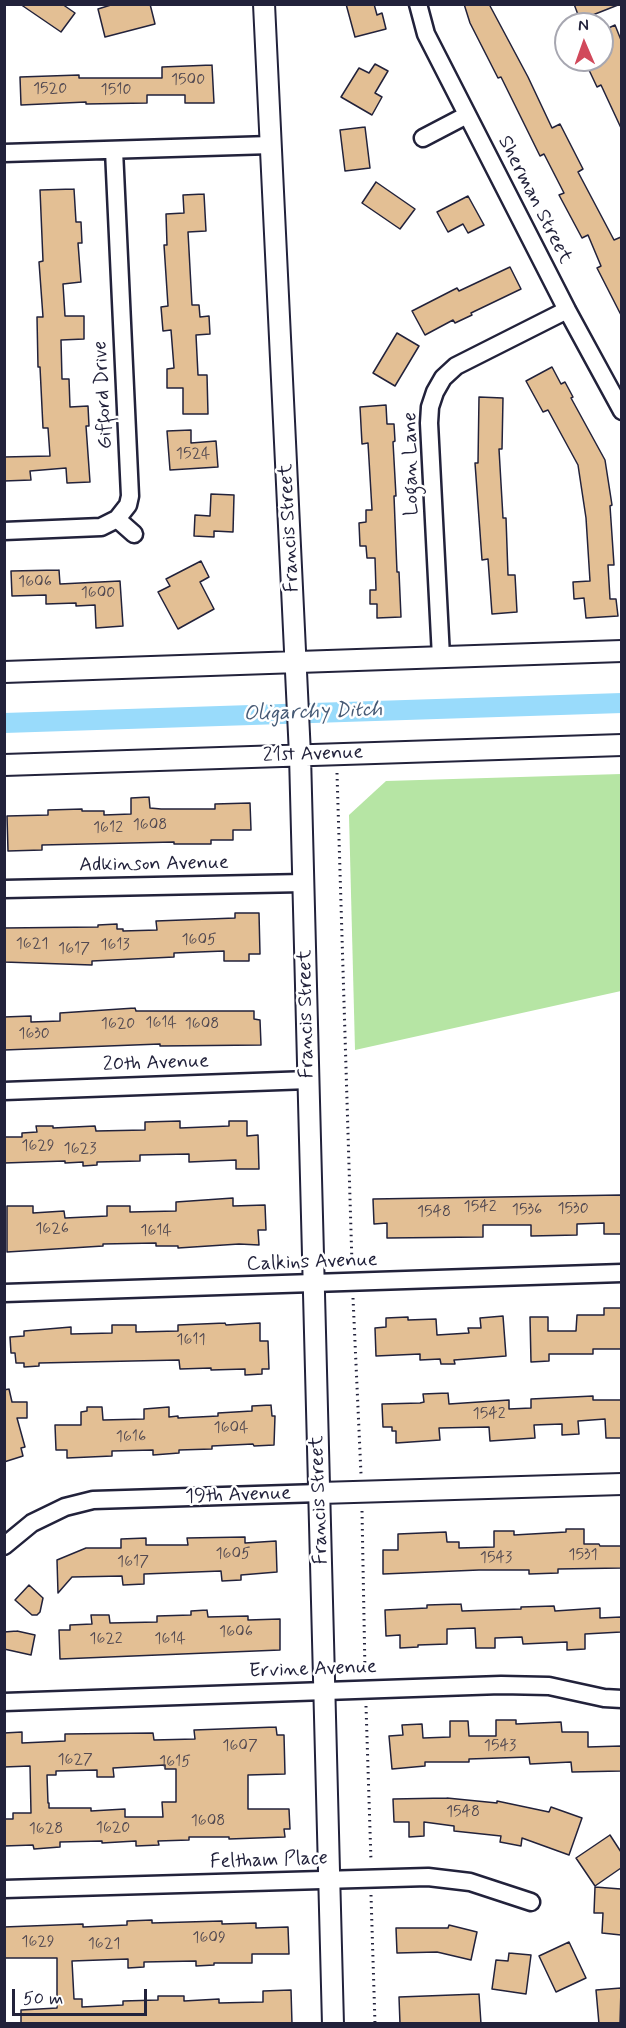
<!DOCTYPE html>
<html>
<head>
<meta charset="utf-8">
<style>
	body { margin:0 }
	#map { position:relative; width:626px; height:2028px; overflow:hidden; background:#fff; font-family:Mynerve,sans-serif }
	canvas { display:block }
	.frame { position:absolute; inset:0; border:6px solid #22223b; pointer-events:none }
	.north { position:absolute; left:554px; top:12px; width:60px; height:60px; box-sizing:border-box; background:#fff; border:2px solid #a7a7b1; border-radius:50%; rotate:358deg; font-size:16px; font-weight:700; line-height:24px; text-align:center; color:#22223b }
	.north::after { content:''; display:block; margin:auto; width:21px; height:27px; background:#d1495b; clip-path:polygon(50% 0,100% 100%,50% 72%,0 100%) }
	.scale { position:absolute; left:12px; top:1989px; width:135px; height:27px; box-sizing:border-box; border:3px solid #22223b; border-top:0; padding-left:8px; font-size:18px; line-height:21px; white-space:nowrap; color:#22223b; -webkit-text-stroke:4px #fff; paint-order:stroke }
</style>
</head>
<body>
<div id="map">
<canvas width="626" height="2028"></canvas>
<div class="frame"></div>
<div class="north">N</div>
<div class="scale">50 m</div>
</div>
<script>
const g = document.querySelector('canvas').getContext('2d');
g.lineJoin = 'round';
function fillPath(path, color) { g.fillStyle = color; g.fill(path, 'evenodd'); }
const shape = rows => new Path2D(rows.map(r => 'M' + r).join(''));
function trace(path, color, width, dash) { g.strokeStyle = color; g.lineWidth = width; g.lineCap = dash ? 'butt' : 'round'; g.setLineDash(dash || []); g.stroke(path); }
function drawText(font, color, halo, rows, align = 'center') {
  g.font = font + ' Mynerve,sans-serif'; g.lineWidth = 5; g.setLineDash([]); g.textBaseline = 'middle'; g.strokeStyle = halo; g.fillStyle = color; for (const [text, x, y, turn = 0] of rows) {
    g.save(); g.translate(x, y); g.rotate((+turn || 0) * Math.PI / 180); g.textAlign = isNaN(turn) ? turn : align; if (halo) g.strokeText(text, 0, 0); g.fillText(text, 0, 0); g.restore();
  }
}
const green = shape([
	[621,774,621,991,355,1050,349,815,386,781]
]);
const canal = shape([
	[4,723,622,703]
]);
const building = shape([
	[20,4,62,4,75,13,61,32,20,4],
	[114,4,150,4,155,24,105,37,98,9,114,4],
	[346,4,374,4,377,15,382,13,386,29,355,37,346,4],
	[464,4,489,4,528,77,552,128,560,124,583,169,578,172,614,240,621,237,621,315,597,268,601,266,588,235,582,238,559,195,564,193,544,154,540,156,501,77,498,78,470,23,464,4],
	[574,4,618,4,618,5,580,20,574,4],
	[615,25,621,40,621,128,601,85,597,87,589,70,602,64,602,31,615,25],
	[375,64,388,71,375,93,382,97,372,115,341,97,359,68,369,73,375,64],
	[212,65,214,103,185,103,185,95,147,95,147,103,86,104,86,102,21,105,20,77,79,75,79,78,162,78,162,67,212,65],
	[365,127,370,168,345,171,340,130,365,127],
	[376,182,415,209,400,229,362,203,376,182],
	[74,189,76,222,81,222,82,243,78,243,81,282,63,284,65,316,84,316,84,339,61,340,62,379,69,379,70,407,88,406,89,426,86,426,90,482,67,483,66,468,30,471,31,480,4,481,4,457,50,456,48,428,43,428,40,367,38,367,37,317,43,317,39,262,43,261,40,190,74,189],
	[204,194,206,231,188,232,192,305,199,305,200,317,209,316,210,334,196,335,198,375,207,375,208,414,183,414,183,388,167,388,167,369,174,368,171,330,163,331,161,307,168,306,164,245,167,245,166,214,184,213,183,195,204,194],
	[468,196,484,225,468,233,463,224,448,232,437,212,468,196],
	[510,267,521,289,471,313,472,315,455,323,453,320,425,335,412,311,457,288,459,291,510,267],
	[397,333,419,346,395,386,373,373,397,333],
	[552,367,561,384,565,382,573,397,571,398,605,460,612,505,610,506,614,565,608,565,610,599,616,599,618,616,586,618,584,598,574,599,573,582,590,581,586,518,578,465,548,410,543,412,526,381,552,367],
	[479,397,503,398,502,449,499,449,503,518,506,518,508,575,515,575,517,612,492,614,488,559,482,560,475,463,478,463,479,397],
	[386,405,387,424,394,424,395,441,393,442,396,496,394,496,397,572,399,572,401,617,377,618,377,604,370,604,370,590,376,590,375,558,367,558,366,546,360,546,359,523,366,522,366,510,372,510,368,443,362,444,360,407,386,405],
	[191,430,191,443,216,441,218,467,170,470,167,431,191,430],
	[211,494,234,495,233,532,214,531,214,537,194,536,195,515,210,516,211,494],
	[201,561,209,577,200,582,214,609,178,629,158,592,170,586,166,579,201,561],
	[59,570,60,584,120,581,123,626,96,628,95,605,76,606,76,603,46,604,46,595,12,596,11,571,59,570],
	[149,797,150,808,161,809,215,809,215,804,250,803,251,830,233,830,233,840,211,840,211,844,174,844,174,842,42,845,42,850,8,851,7,816,48,815,48,810,82,809,82,811,104,811,104,815,131,814,131,798,149,797],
	[235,913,259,913,260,954,249,954,249,961,224,961,224,951,174,953,174,957,92,961,92,965,4,962,4,928,98,927,98,925,117,924,117,929,123,929,123,931,157,930,156,921,235,918,235,913],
	[135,1008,136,1011,254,1011,254,1019,260,1020,261,1045,160,1046,160,1044,4,1050,4,1017,31,1016,31,1022,60,1021,60,1013,135,1008],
	[180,1121,180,1128,229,1126,229,1121,247,1121,247,1136,258,1135,259,1169,236,1169,236,1160,189,1162,189,1154,140,1155,140,1161,97,1162,97,1165,83,1166,83,1162,65,1163,65,1161,4,1163,4,1137,22,1137,22,1133,37,1132,36,1126,53,1126,53,1128,95,1126,96,1131,145,1130,145,1122,180,1121],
	[621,1195,621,1234,604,1234,604,1223,577,1224,577,1235,531,1236,531,1225,483,1225,483,1237,387,1238,387,1223,374,1224,373,1199,621,1195],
	[233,1198,233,1206,265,1205,266,1230,258,1230,259,1245,239,1244,178,1248,178,1246,156,1246,156,1243,103,1244,103,1246,7,1252,7,1206,33,1206,33,1213,64,1211,65,1218,107,1216,107,1206,130,1206,130,1212,176,1211,176,1202,233,1198],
	[604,1308,621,1308,621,1349,593,1349,593,1354,549,1354,549,1361,531,1362,530,1317,548,1317,548,1331,576,1331,577,1315,604,1315,604,1308],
	[503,1316,506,1356,454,1360,455,1364,441,1364,440,1359,420,1360,420,1354,376,1356,375,1328,386,1327,386,1318,408,1317,408,1320,436,1319,437,1335,469,1333,468,1328,481,1328,480,1318,503,1316],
	[225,1323,226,1325,260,1323,260,1341,268,1341,269,1369,262,1369,262,1374,245,1375,245,1369,211,1370,211,1368,180,1369,179,1360,39,1363,39,1366,24,1367,24,1363,16,1363,15,1353,11,1353,10,1337,24,1336,24,1331,71,1327,71,1334,112,1333,112,1325,136,1325,136,1332,178,1331,178,1325,225,1323],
	[9,1389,12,1402,27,1402,27,1418,17,1418,25,1447,21,1448,23,1456,4,1462,4,1390,9,1389],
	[448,1393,449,1404,509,1400,509,1409,531,1408,531,1399,593,1396,593,1400,621,1400,621,1438,606,1438,605,1419,578,1421,579,1434,562,1435,562,1424,534,1425,535,1438,490,1441,489,1427,439,1428,440,1440,396,1443,396,1431,392,1431,392,1427,383,1427,382,1404,420,1403,424,1402,423,1394,448,1393],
	[271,1405,272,1416,275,1416,274,1445,254,1446,253,1444,212,1446,212,1449,179,1450,179,1453,153,1455,153,1450,112,1451,112,1456,67,1458,67,1450,56,1450,55,1425,81,1425,81,1412,87,1411,87,1407,102,1407,103,1420,144,1419,144,1409,169,1407,169,1417,178,1416,178,1418,218,1416,218,1413,252,1411,252,1406,271,1405],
	[566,1529,584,1529,584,1544,599,1544,600,1546,621,1546,621,1568,558,1569,558,1573,529,1574,529,1570,479,1570,383,1574,383,1550,398,1550,398,1534,446,1532,447,1542,459,1542,459,1548,494,1547,494,1531,514,1531,514,1535,566,1532,566,1529],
	[245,1537,245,1543,276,1541,277,1572,241,1575,241,1580,222,1581,221,1571,144,1574,144,1584,123,1585,122,1576,72,1577,58,1593,57,1560,86,1548,121,1548,121,1539,146,1538,146,1545,188,1545,187,1538,245,1537],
	[29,1585,43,1598,40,1612,37,1615,32,1615,15,1600,29,1585],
	[461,1604,462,1611,521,1609,521,1607,554,1606,555,1611,600,1608,600,1618,621,1617,621,1632,585,1634,585,1649,567,1650,567,1642,523,1644,522,1637,495,1638,495,1648,476,1648,475,1628,447,1629,447,1644,418,1645,418,1647,400,1648,400,1635,386,1636,385,1610,427,1608,427,1605,461,1604],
	[207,1610,208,1617,248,1616,248,1620,280,1619,280,1650,60,1659,59,1630,70,1630,70,1625,92,1624,91,1615,109,1615,110,1623,157,1622,157,1616,191,1615,191,1611,207,1610],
	[17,1631,35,1635,31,1655,4,1649,4,1632,17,1631],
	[496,1720,516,1720,516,1724,561,1722,562,1732,588,1732,588,1747,621,1746,621,1771,572,1772,571,1762,530,1764,529,1757,469,1759,469,1762,425,1762,425,1766,392,1769,389,1736,403,1735,402,1725,422,1724,423,1738,450,1737,450,1721,468,1721,469,1736,496,1736,496,1720],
	[276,1727,277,1735,284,1735,285,1774,248,1775,248,1809,289,1809,290,1829,284,1829,285,1837,229,1839,229,1837,189,1837,189,1840,158,1841,159,1845,136,1846,136,1841,102,1843,102,1841,60,1842,60,1847,34,1849,33,1845,4,1846,4,1819,13,1819,13,1813,31,1813,30,1766,4,1767,4,1733,22,1732,22,1743,65,1741,65,1734,153,1733,154,1740,195,1739,194,1730,276,1727],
	[165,1765,165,1769,176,1769,176,1802,162,1802,163,1817,125,1817,125,1809,91,1811,91,1808,49,1808,49,1803,48,1803,47,1775,56,1775,56,1771,97,1770,97,1777,114,1777,113,1768,165,1765],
	[447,1798,497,1803,497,1801,549,1812,551,1807,582,1818,569,1855,522,1838,521,1846,500,1842,501,1836,454,1831,454,1826,424,1822,424,1836,409,1837,409,1822,394,1822,393,1799,447,1798],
	[610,1835,621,1852,621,1868,595,1886,576,1858,610,1835],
	[595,1887,621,1889,621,1935,602,1933,603,1913,594,1913,595,1887],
	[152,1920,152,1923,222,1921,222,1924,256,1923,256,1928,288,1927,289,1954,252,1954,252,1963,214,1963,214,1965,196,1966,196,1961,144,1962,144,1967,128,1968,128,1959,72,1961,74,1999,82,1999,82,2007,123,2005,123,2001,158,2000,158,1996,184,1996,184,2001,219,1999,219,2003,263,2002,263,1991,291,1990,292,2024,21,2024,21,2010,57,2008,57,1958,4,1958,4,1927,83,1924,83,1927,127,1925,127,1921,152,1920],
	[449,1925,477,1932,471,1960,437,1952,397,1953,396,1928,448,1928,449,1925],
	[569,1942,586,1978,556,1992,539,1956,569,1942],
	[509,1953,531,1955,526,1994,492,1989,496,1960,508,1961,509,1953],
	[621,1988,620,2024,599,2024,596,1990,621,1988],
	[479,1994,481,2024,400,2024,399,1997,479,1994]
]);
const path = shape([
	[337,773,352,1264],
	[353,1298,361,1474],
	[362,1511,365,1672],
	[366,1706,371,1861],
	[371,1895,375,2024]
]);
const minor = shape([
	[418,4,426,34,567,310,622,411],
	[423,138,467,115],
	[4,153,271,145],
	[117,519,134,534],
	[4,531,101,527,117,519,128,505,130,496,114,150],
	[441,657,429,423,430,407,435,392,443,378,456,366,567,310],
	[4,889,304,883],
	[4,1091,309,1080],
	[4,1293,622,1273],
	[4,1546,32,1523,65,1507,93,1500,320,1493],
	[4,1702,501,1685,549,1686,604,1698,622,1699],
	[4,1889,428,1877,470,1882,531,1902]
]);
const tertiary = shape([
	[264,4,300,755,333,2024],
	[4,672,622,651],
	[4,765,622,745],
	[320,1493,622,1484]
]);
const numberNames = [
	["1500",188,81],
	["1520",50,90],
	["1510",116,91],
	["1524",193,455],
	["1606",35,583],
	["1600",98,594],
	["1608",150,826],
	["1612",108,829],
	["1605",199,941],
	["1621",32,945],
	["1613",115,946],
	["1617",74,950],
	["1614",161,1024],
	["1620",118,1025],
	["1608",202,1025],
	["1630",34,1035],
	["1629",38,1147],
	["1623",80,1150],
	["1542",480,1208],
	["1530",573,1210],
	["1536",527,1211],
	["1548",434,1213],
	["1626",52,1230],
	["1614",156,1232],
	["1611",191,1341],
	["1542",489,1415],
	["1604",231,1429],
	["1616",131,1438],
	["1605",233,1555],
	["1531",583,1556],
	["1543",496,1559],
	["1617",133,1563],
	["1606",236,1633],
	["1622",106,1640],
	["1614",170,1640],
	["1607",240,1747],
	["1543",500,1747],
	["1627",75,1761],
	["1615",175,1763],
	["1548",463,1813],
	["1608",208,1822],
	["1620",113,1829],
	["1628",46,1830],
	["1609",209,1939],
	["1629",38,1943],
	["1621",104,1945]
];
const streetNames = [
	["Sherman Street",534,200,63],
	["Gifford Drive",104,395,-93],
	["Logan Lane",412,464,-91],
	["Francis Street",290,528,-93],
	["21st Avenue",313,755,-2],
	["Adkinson Avenue",154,865,-1],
	["Francis Street",307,1014,-91],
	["20th Avenue",156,1064,-2],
	["Calkins Avenue",312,1263,-2],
	["19th Avenue",238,1496,-2],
	["Francis Street",320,1500,-92],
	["Ervine Avenue",313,1670,-2],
	["Feltham Place",269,1861,-2]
];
const waterNames = [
	["Oligarchy Ditch",313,713,-2]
];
fillPath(green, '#b6e5a4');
trace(canal, '#99dbfb', 20);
fillPath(building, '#e3bf94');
trace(building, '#22223b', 1.5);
trace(minor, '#22223b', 21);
trace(tertiary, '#22223b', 24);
trace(path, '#22223b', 3, [1.5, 4.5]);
trace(minor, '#fff', 16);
trace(tertiary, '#fff', 20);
drawText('16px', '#524951', null, numberNames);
drawText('20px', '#22223b', '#fff', streetNames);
drawText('italic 21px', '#465a75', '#fff', waterNames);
</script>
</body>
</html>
